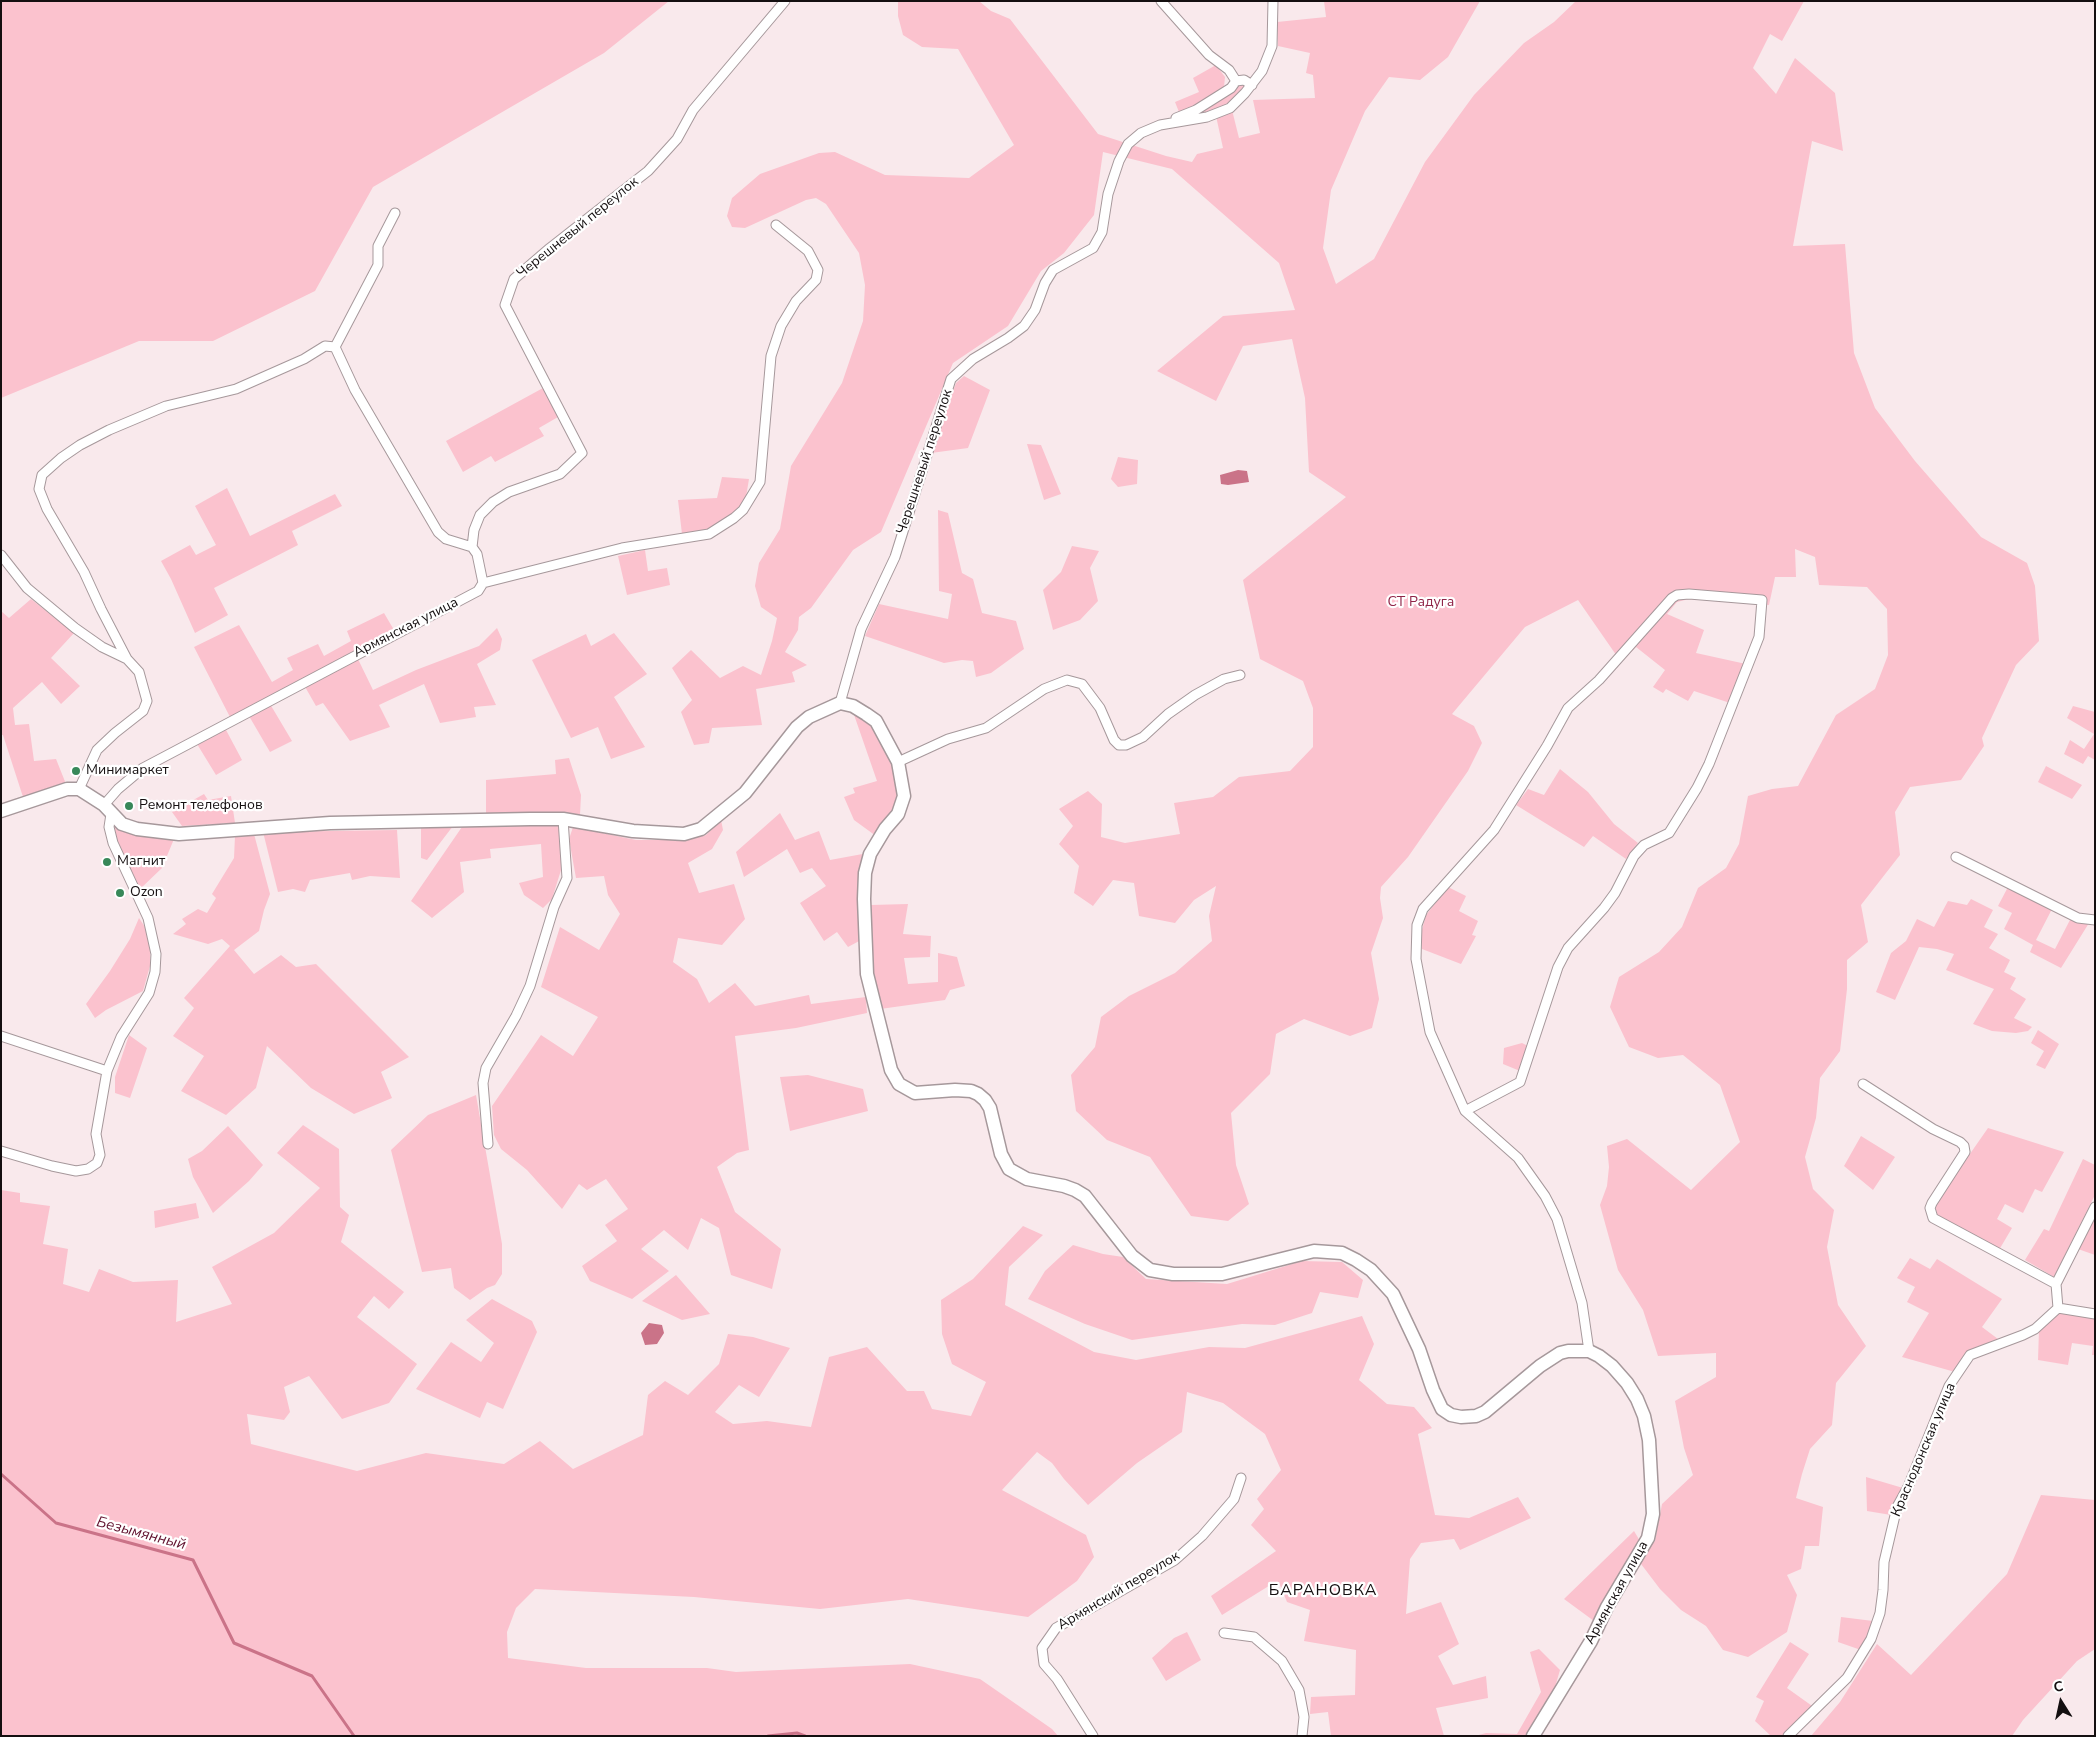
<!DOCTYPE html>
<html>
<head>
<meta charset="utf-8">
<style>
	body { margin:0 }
	#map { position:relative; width:2096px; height:1737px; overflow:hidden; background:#f9e9ec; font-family:"Nunito Sans",sans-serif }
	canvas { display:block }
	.frame { position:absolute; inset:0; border:2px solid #140f10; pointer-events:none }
	.north { position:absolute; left:2036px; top:1677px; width:50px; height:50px; -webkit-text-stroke:4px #fff; paint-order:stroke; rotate:350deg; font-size:14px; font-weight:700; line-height:20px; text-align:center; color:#140f10 }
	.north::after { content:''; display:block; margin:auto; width:18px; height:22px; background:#140f10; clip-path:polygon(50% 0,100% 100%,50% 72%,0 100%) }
</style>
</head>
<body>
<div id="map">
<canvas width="2096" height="1737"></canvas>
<div class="frame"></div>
<div class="north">С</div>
</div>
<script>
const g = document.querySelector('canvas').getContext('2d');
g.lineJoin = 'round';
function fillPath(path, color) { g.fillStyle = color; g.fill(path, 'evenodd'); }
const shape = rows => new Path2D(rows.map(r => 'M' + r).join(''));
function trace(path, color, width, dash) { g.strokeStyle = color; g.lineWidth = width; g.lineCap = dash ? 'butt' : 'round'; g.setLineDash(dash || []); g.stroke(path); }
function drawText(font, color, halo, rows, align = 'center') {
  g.font = font + ' "Nunito Sans",sans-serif'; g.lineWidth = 4.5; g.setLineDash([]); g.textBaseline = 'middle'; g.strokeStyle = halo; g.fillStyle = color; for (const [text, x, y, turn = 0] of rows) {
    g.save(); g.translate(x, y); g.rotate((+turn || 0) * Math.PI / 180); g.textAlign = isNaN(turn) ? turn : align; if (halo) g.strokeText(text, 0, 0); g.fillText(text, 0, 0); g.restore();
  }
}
const green = shape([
	[1,1,669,1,604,53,373,187,315,291,213,341,139,341,1,398],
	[898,1,979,1,991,11,1010,19,1098,134,1166,156,1192,162,1197,154,1223,148,1216,116,1232,110,1239,138,1260,133,1253,100,1315,98,1313,75,1306,73,1310,53,1278,46,1277,22,1326,17,1324,1,1480,1,1448,57,1420,80,1389,77,1365,111,1331,190,1323,248,1336,284,1374,259,1425,162,1474,95,1524,43,1554,22,1576,1,1804,1,1782,41,1770,34,1753,68,1776,94,1795,58,1835,93,1843,151,1812,141,1793,246,1845,244,1854,353,1875,408,1915,461,1981,537,2027,563,2035,586,2039,641,2016,665,1982,738,1984,746,1961,780,1910,787,1895,812,1900,855,1861,905,1868,942,1847,960,1847,989,1840,1051,1820,1078,1816,1118,1805,1157,1813,1189,1834,1210,1827,1247,1838,1305,1866,1346,1836,1383,1832,1425,1810,1449,1802,1474,1796,1498,1823,1507,1819,1546,1805,1546,1801,1569,1787,1575,1797,1595,1787,1632,1748,1657,1723,1650,1706,1626,1681,1610,1660,1589,1638,1560,1655,1541,1662,1504,1693,1475,1684,1448,1675,1401,1716,1377,1716,1353,1658,1356,1643,1310,1618,1270,1600,1205,1607,1186,1609,1167,1607,1146,1627,1139,1691,1190,1740,1142,1720,1085,1683,1055,1658,1058,1629,1047,1610,1007,1619,977,1659,952,1682,927,1698,888,1726,868,1739,844,1748,796,1772,789,1798,786,1836,715,1875,689,1888,655,1887,609,1867,587,1819,585,1815,557,1795,549,1796,577,1775,577,1769,605,1689,599,1677,602,1667,614,1704,630,1696,653,1746,664,1730,703,1694,691,1688,701,1666,689,1663,693,1653,687,1665,670,1636,647,1621,662,1578,600,1525,627,1452,714,1474,726,1482,743,1468,771,1408,857,1381,887,1380,898,1383,918,1371,953,1379,999,1372,1028,1350,1036,1304,1019,1276,1034,1270,1074,1231,1113,1236,1165,1249,1204,1228,1221,1191,1216,1150,1157,1107,1140,1076,1111,1071,1075,1095,1047,1101,1017,1129,996,1175,973,1212,941,1209,916,1216,886,1194,900,1175,923,1139,916,1134,883,1113,880,1093,906,1074,893,1079,866,1059,844,1073,826,1059,809,1088,791,1102,804,1101,837,1125,843,1180,834,1174,803,1213,797,1239,777,1290,771,1313,747,1313,708,1303,681,1260,659,1243,580,1346,497,1309,472,1305,398,1292,339,1243,346,1216,401,1157,371,1223,316,1295,310,1279,263,1172,169,1103,152,1094,215,1064,253,1041,271,1008,326,953,363,881,532,853,550,811,608,799,617,798,630,785,652,807,665,792,672,795,682,756,689,762,725,712,728,709,743,694,745,681,712,692,700,672,668,691,650,720,678,743,666,761,675,772,641,777,618,761,607,755,586,759,563,780,529,791,466,842,383,863,321,865,285,859,253,826,204,816,198,806,200,745,228,732,227,727,216,732,198,760,174,819,153,835,152,885,175,969,178,1014,145,958,49,922,47,903,35,898,16],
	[1216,65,1225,77,1224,87,1199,105,1179,112,1175,102,1199,92,1193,78],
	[1238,84,1244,84,1247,88,1228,106,1200,116,1197,112],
	[964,376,990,390,968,448,931,453,956,383],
	[543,388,558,417,539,428,544,436,495,462,491,456,463,472,446,441],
	[1027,444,1041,445,1061,494,1044,500],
	[1118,457,1138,460,1137,484,1118,487,1111,479],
	[722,477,749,479,746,497,734,517,710,530,682,534,678,500,717,498],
	[227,488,250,536,335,494,342,506,292,531,298,545,214,588,228,615,195,633,171,579,161,561,190,545,196,555,216,545,195,506],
	[938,510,948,513,962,573,973,579,982,613,1016,621,1024,649,991,673,976,677,973,661,962,660,944,663,865,636,879,604,948,619,952,594,939,591],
	[1072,546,1099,551,1090,568,1098,601,1080,620,1053,630,1043,590,1061,572],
	[645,550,648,571,667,568,670,585,627,595,618,556],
	[31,599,74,633,51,658,80,686,61,704,42,682,13,708,15,725,29,724,34,761,56,759,66,784,23,797,3,735,1,735,1,611,9,618],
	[384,613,394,630,230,717,194,647,239,625,272,682,293,670,287,658,318,644,324,656,351,641,347,631],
	[497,628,502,639,500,650,477,664,496,705,474,707,476,717,440,723,424,684,379,705,390,727,350,741,323,703,316,706,304,685,357,657,373,690,416,670,479,646],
	[614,633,647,674,614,697,645,747,611,759,598,727,571,738,532,660,586,634,591,646],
	[270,704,292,741,270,752,249,716],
	[2073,706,2095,712,2095,760,2088,756,2083,764,2064,754,2070,740,2084,749,2094,734,2067,718],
	[852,709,870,723,886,752,895,770,900,797,891,818,876,836,854,820,844,797,855,793,853,788,877,781],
	[226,730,242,760,216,775,197,744],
	[569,758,581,795,580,815,486,814,486,780,556,774,555,760],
	[2046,766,2082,785,2072,799,2038,782],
	[1560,769,1588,792,1614,824,1638,843,1626,859,1593,836,1584,847,1516,805,1528,789,1544,795],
	[204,794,208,800,231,796,235,823,182,826,172,812],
	[780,813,795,840,819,831,830,860,868,853,861,940,848,947,837,932,824,941,800,903,826,886,812,868,800,873,787,849,744,877,736,852],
	[113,819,174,839,162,868,139,890,114,842],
	[721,820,723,830,712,849,688,863,699,893,734,884,745,919,722,945,678,938,673,962,697,979,709,1003,735,983,755,1006,809,995,811,1004,866,997,867,1013,796,1028,735,1036,749,1150,737,1153,717,1167,735,1212,781,1249,772,1289,731,1275,719,1228,701,1218,688,1250,664,1230,641,1249,669,1271,632,1299,590,1281,582,1266,617,1241,605,1225,628,1209,606,1179,587,1190,579,1184,562,1209,527,1170,501,1149,494,1135,492,1106,541,1035,573,1056,598,1017,541,987,560,927,599,950,620,914,608,895,604,876,576,878,569,839,573,827,636,840,685,840,706,835],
	[561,822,561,870,552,899,543,908,524,895,519,883,543,877,541,844,490,849,491,858,460,862,464,892,432,918,411,901,464,824],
	[421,824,453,826,427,860,421,858],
	[397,830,400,878,370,876,352,880,350,873,310,880,305,892,293,889,278,892,263,832],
	[254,834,270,894,264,910,259,931,234,950,254,974,281,955,296,967,316,964,409,1057,381,1072,392,1098,354,1114,311,1088,267,1046,256,1088,226,1115,181,1091,204,1056,173,1036,194,1008,184,998,230,946,222,939,208,944,173,934,186,924,182,919,198,909,207,913,216,898,212,894,234,858,235,836],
	[1448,887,1466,896,1459,911,1478,921,1472,935,1476,936,1461,964,1422,949,1422,930,1426,915],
	[2008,887,2052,909,2036,940,2055,949,2071,918,2089,923,2061,968,2030,952,2033,945,2004,929,2012,913,1998,906],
	[1971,899,1993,910,1984,927,1998,934,1989,948,2010,960,2004,972,2016,978,2010,989,2026,999,2014,1018,2032,1027,2028,1031,2016,1033,1992,1031,1973,1024,1994,989,1946,970,1954,954,1937,949,1919,947,1895,1000,1876,992,1891,953,1906,941,1917,919,1934,927,1948,901,1967,905],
	[908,904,903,934,931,936,930,957,904,958,908,984,938,982,938,953,957,957,965,986,950,990,945,1000,880,1009,873,974,871,905],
	[139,918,145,927,150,948,150,966,143,991,106,1010,95,1018,86,1004,110,971,130,939],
	[2038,1030,2059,1044,2045,1069,2036,1065,2044,1051,2031,1043],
	[129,1035,147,1048,130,1098,115,1093,115,1077],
	[1522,1043,1528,1046,1520,1071,1503,1064,1504,1048],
	[808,1075,863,1089,868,1111,790,1131,780,1077],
	[476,1095,502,1244,502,1274,495,1285,487,1288,470,1300,454,1288,451,1268,422,1272,391,1150,428,1115],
	[303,1125,339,1149,340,1207,349,1215,341,1242,404,1292,389,1309,374,1296,357,1317,417,1364,389,1403,342,1419,309,1376,284,1387,290,1412,284,1420,247,1414,251,1444,357,1471,426,1453,504,1464,540,1441,573,1469,643,1435,648,1395,665,1381,688,1395,719,1364,728,1334,753,1337,790,1348,759,1397,739,1385,715,1412,733,1424,767,1421,811,1427,829,1357,867,1347,907,1391,924,1391,932,1409,971,1416,986,1382,952,1364,942,1334,941,1300,973,1279,1023,1226,1043,1235,1009,1267,1005,1305,1094,1352,1136,1360,1209,1347,1245,1348,1362,1316,1374,1344,1359,1380,1387,1404,1414,1407,1432,1428,1418,1434,1435,1515,1469,1518,1518,1497,1531,1518,1460,1550,1454,1539,1421,1543,1410,1559,1406,1614,1441,1602,1459,1644,1438,1656,1453,1685,1486,1676,1488,1698,1436,1708,1444,1736,1331,1736,1328,1712,1310,1714,1311,1697,1355,1695,1356,1650,1304,1641,1310,1610,1287,1602,1280,1585,1272,1584,1222,1615,1211,1596,1276,1551,1251,1525,1264,1509,1257,1499,1281,1470,1265,1434,1223,1403,1187,1392,1182,1432,1137,1463,1088,1505,1064,1479,1052,1463,1037,1452,1002,1490,1086,1535,1094,1557,1077,1581,1028,1617,908,1599,820,1609,694,1597,535,1589,516,1608,507,1632,508,1658,586,1668,707,1668,736,1672,910,1664,980,1679,1052,1729,1058,1736,1,1736,1,1190,20,1193,20,1202,50,1206,43,1244,68,1249,63,1284,89,1292,99,1269,133,1282,178,1280,176,1322,232,1304,212,1267,274,1233,320,1188,277,1153],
	[228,1126,263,1165,249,1181,213,1213,193,1177,188,1159,202,1151],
	[1988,1128,2064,1152,2042,1192,2035,1189,2023,1213,2005,1204,1997,1219,2012,1228,1999,1250,1937,1215,1935,1204],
	[1861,1136,1895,1157,1873,1190,1844,1166],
	[2083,1159,2095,1165,2095,1195,2054,1277,2025,1260,2044,1229,2049,1231],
	[196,1203,199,1218,155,1228,154,1211],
	[2095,1213,2095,1255,2078,1249],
	[1073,1245,1103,1254,1123,1257,1146,1279,1227,1284,1302,1261,1342,1262,1363,1280,1358,1298,1320,1292,1312,1313,1275,1325,1242,1324,1132,1340,1085,1324,1028,1299,1045,1271],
	[1910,1258,1930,1269,1937,1259,2002,1299,1982,1327,1998,1339,1971,1350,1955,1372,1902,1357,1929,1313,1907,1302,1915,1287,1897,1278],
	[676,1275,710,1314,682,1320,642,1301],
	[492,1299,532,1321,537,1332,503,1409,487,1402,480,1418,416,1389,451,1342,481,1362,494,1343,466,1320],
	[2059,1311,2095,1317,2095,1355,2092,1355,2093,1346,2072,1343,2068,1365,2038,1360,2039,1330],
	[1866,1477,1903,1488,1891,1515,1867,1511],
	[2041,1495,2095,1500,2095,1649,2077,1661,2023,1720,2012,1736,1811,1736,1840,1702,1877,1644,1911,1675,2007,1574],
	[1634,1531,1640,1541,1594,1621,1564,1599],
	[1841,1617,1873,1621,1868,1638,1861,1650,1838,1642],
	[1187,1632,1201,1660,1166,1681,1152,1658,1174,1638],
	[1790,1642,1809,1654,1787,1688,1815,1708,1785,1736,1771,1736,1755,1721,1764,1701,1756,1697],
	[1539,1649,1560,1670,1553,1694,1528,1736,1475,1736,1486,1733,1517,1734,1541,1692,1530,1652]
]);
const water = shape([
	[1238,470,1247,471,1249,482,1228,485,1221,484,1220,475],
	[649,1323,662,1325,664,1333,657,1344,645,1345,641,1333]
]);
const stream = shape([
	[1,1474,56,1523,193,1560,234,1643,312,1676,354,1736],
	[768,1736,797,1733,805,1736]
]);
const street = shape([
	[1161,1,1209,55,1229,70,1236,81],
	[1176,118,1196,110,1231,88,1236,81,1244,80,1252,85],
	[335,347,355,390,438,532,446,539,472,547],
	[335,347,378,265,378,246,395,213],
	[1,555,27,588,75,628,102,647,127,659],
	[483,583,477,554,472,547,474,530,480,515,493,502,509,492,560,474,582,453,505,305,514,279,550,248,648,171,677,139,693,110,785,1],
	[840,703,861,629,895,557,951,379,973,359,1008,338,1024,326,1035,310,1045,283,1053,270,1093,248,1102,232,1108,194,1119,161,1128,144,1141,133,1160,125,1207,117,1230,108,1245,93,1262,71,1272,46,1273,1],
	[898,762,948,739,986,728,1044,689,1067,680,1082,684,1100,708,1114,740,1119,745,1126,745,1143,737,1168,714,1195,695,1224,679,1240,675],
	[79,789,97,750,115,733,143,711,147,701,139,672,127,659,101,609,84,572,47,509,39,489,42,475,61,458,80,445,109,430,166,406,236,389,304,359,325,346,335,347],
	[104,805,118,789,143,768,478,591,483,583,622,548,709,534,734,518,743,510,760,482,771,356,781,326,796,301,816,280,818,270,808,251,776,225],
	[1956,857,2078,918,2095,920],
	[1,1036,107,1071],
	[1863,1084,1933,1129,1960,1142,1964,1146,1965,1152,1932,1203,1930,1208,1933,1218,2056,1284],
	[1465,1111,1520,1082,1558,967,1568,948,1604,908,1615,893,1634,856,1644,845,1669,833,1697,788,1709,764,1759,637,1762,600,1689,594,1677,595,1672,598,1599,680,1568,708,1547,746,1494,830,1423,909,1417,925,1416,959,1430,1032,1465,1111,1518,1158,1545,1196,1557,1219,1582,1303,1589,1351],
	[488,1144,483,1083,486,1068,516,1016,530,986,554,907,567,878,563,819],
	[1,1151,52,1166,76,1171,88,1169,97,1163,100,1155,96,1134,107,1071,121,1037,149,993,155,972,156,954,148,918,113,843,109,827,111,814],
	[2058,1308,2095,1314],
	[1224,1633,1254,1637,1282,1661,1299,1690,1304,1717,1302,1736],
	[1093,1736,1057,1679,1044,1664,1042,1648,1056,1628,1175,1560,1202,1536,1234,1499,1241,1478],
	[1788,1736,1847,1678,1871,1639,1880,1613,1883,1590,1884,1562,1897,1507,1908,1487,1949,1386,1970,1355,2023,1335,2035,1329,2058,1308,2056,1284,2095,1207]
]);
const secondary = shape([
	[1,811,67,789,79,789,104,805,122,824,137,829,179,834,330,823,530,819,563,819,633,831,684,834,701,829,745,793,797,727,809,717,840,703,853,706,866,714,876,721,898,762,904,796,898,814,885,829,870,854,865,873,864,899,867,974,891,1070,899,1084,915,1093,955,1090,971,1091,978,1094,985,1100,990,1108,1001,1154,1009,1169,1027,1179,1064,1186,1075,1190,1085,1196,1132,1256,1150,1270,1173,1274,1222,1274,1314,1251,1342,1253,1356,1260,1371,1270,1393,1294,1419,1349,1433,1390,1442,1409,1451,1415,1461,1417,1476,1416,1485,1412,1540,1366,1560,1353,1568,1351,1589,1351,1599,1356,1612,1366,1627,1383,1637,1399,1644,1416,1649,1440,1653,1514,1648,1538,1607,1607,1591,1641,1533,1736]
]);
const markers = [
	[76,771,5,"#388859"],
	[129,806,5,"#388859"],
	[107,862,5,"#388859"],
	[120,893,5,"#388859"]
];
const streetNames = [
	["Черешневый переулок",578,228,-39],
	["Черешневый переулок",925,462,-72],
	["Армянская улица",406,628,-27],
	["Краснодонская улица",1924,1450,-67],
	["Армянский переулок",1119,1591,-31],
	["Армянская улица",1617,1593,-61]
];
const parkNames = [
	["СТ Радуга",1421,603]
];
const poiNames = [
	["Минимаркет",86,771],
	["Ремонт телефонов",139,806],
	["Магнит",117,862],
	["Ozon",130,893]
];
const waterNames = [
	["Безымянный",141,1534,15]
];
const quarterNames = [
	["БАРАНОВКА",1323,1591]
];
fillPath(green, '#fbc2ce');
fillPath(water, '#ca7388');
trace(stream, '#ca7388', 3);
trace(street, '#a6989b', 11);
trace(secondary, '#a6989b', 15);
trace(street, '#fff', 9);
trace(secondary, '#fff', 12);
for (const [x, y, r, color] of markers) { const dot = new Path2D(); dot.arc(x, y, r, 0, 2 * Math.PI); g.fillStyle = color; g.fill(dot); trace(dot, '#fff', 2); }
drawText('14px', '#140f10', '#fff', streetNames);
drawText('14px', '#902649', '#fff', parkNames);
drawText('14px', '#140f10', '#fff', poiNames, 'left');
drawText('italic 15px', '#60102d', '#fff', waterNames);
g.letterSpacing = '1px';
drawText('16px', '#140f10', '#fff', quarterNames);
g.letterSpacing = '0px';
</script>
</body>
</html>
